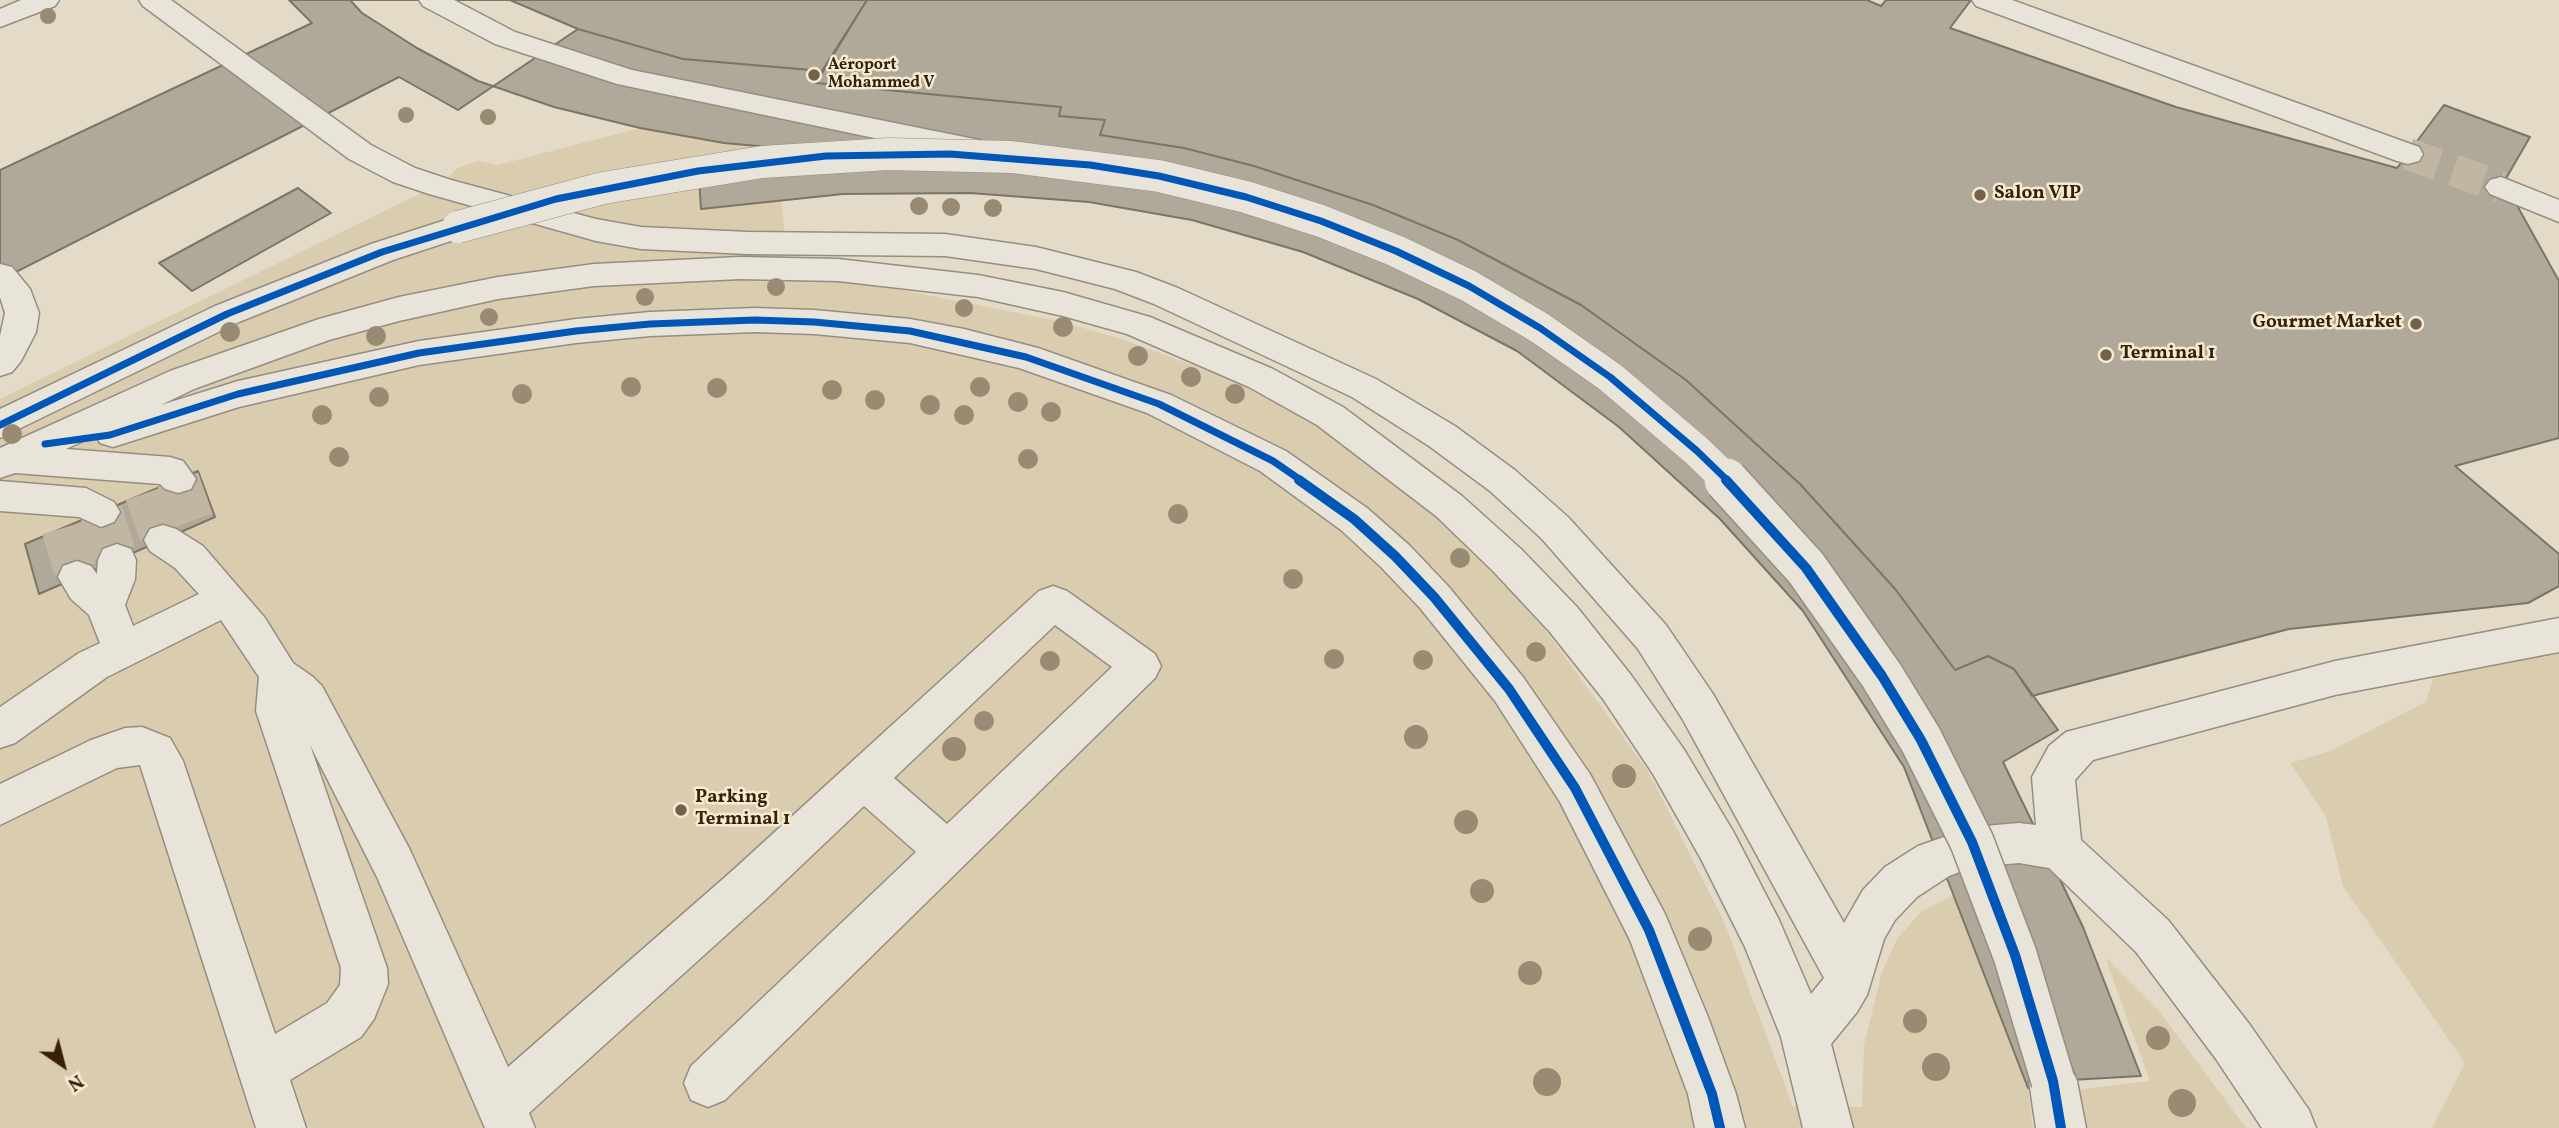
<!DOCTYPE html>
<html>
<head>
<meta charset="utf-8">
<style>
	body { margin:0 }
	#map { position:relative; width:2559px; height:1128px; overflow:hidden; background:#e3dbc7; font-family:Vollkorn,serif }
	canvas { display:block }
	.north { position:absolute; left:28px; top:1030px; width:70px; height:70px; -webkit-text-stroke:5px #f5ebd2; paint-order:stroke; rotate:145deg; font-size:19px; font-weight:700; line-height:28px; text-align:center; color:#36200a }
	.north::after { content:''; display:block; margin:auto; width:24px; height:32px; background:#36200a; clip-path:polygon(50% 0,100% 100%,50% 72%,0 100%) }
</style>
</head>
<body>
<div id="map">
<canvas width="2559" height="1128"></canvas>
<div class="north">N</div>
</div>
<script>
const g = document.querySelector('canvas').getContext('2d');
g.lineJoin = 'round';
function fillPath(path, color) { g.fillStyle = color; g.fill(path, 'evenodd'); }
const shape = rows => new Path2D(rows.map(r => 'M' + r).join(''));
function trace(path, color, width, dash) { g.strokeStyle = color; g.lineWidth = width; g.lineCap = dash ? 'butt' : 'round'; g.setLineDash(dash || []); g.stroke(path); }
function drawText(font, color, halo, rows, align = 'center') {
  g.font = font + ' Vollkorn,serif'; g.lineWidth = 5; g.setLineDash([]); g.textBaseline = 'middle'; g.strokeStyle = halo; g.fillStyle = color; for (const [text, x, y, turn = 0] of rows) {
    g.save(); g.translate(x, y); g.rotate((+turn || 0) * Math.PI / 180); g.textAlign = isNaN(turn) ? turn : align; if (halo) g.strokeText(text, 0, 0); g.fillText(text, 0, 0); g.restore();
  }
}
const green = shape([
	[640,128,803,150,781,200,790,278,871,284,1058,321,1119,338,1216,374,1284,405,1385,466,1490,562,1541,624,1648,771,1725,924,1793,1107,1862,1107,1864,1045,1882,972,1897,939,1922,911,1954,895,2028,1088,2033,1128,0,1128,0,399,446,181,457,168,479,161,498,165],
	[2534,649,2559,654,2559,1128,2432,1128,2465,1063,2343,886,2326,816,2290,763,2328,752,2426,702,2435,673],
	[2105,957,2159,1011,2246,1128,2080,1128,2073,1090,2150,1081]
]);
const building = shape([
	[289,0,867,0,822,71,683,59,578,29,458,110,399,77,0,280,0,170,312,23,289,0],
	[350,0,510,0,578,29,683,59,822,71,816,83,1061,107,1059,116,1105,120,1100,135,1184,148,1254,166,1373,205,1458,240,1581,305,1686,380,1800,484,1896,590,1955,670,1988,656,2014,669,2058,730,2003,762,2083,927,2141,1076,2053,1081,2028,1088,1904,767,1803,611,1720,519,1619,427,1517,351,1418,299,1303,252,1192,220,1089,202,970,193,843,194,701,209,698,163,803,150,724,143,640,128,554,107,478,81,417,48,362,13,350,0],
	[867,0,1867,0,1881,6,1886,0,1971,0,1950,28,2176,107,2397,168,2444,105,2530,137,2501,187,2514,200,2559,281,2559,438,2455,466,2559,554,2559,586,2528,603,2289,629,2032,696,2014,669,1988,656,1955,670,1896,590,1800,484,1686,380,1581,305,1458,240,1373,205,1254,166,1184,148,1100,135,1105,120,1059,116,1061,107,816,83,867,0],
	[298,188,331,213,192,291,159,263,298,188],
	[198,471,215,517,39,594,25,544,198,471]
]);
const minorTunnelFar1 = shape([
	[2408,154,2501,187],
	[178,479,179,481]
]);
const minorTunnel = shape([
	[178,480,194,526],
	[146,493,163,540],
	[101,512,117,560],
	[63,528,77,577]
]);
const minor = shape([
	[21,0,59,0,55,6,0,27,0,9,21,0],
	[139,0,171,0,371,145,415,168,451,180,596,219,641,227,748,232,945,234,1036,247,1136,272,1178,288,1376,379,1455,426,1516,471,1568,517,1666,625,1713,694,1844,923,1863,890,1885,867,1918,846,1973,827,2019,823,2036,825,2032,777,2049,746,2066,732,2335,661,2559,618,2559,652,2335,695,2093,760,2075,780,2081,840,2168,920,2250,1025,2309,1110,2316,1128,2262,1128,2216,1059,2136,952,2049,868,2019,863,1973,867,1949,876,1917,897,1895,920,1884,939,1867,995,1857,1012,1831,1044,1853,1128,1803,1128,1781,1037,1745,947,1701,859,1653,774,1603,699,1549,631,1493,571,1436,516,1317,425,1249,387,1127,334,1063,316,978,297,838,281,740,279,594,286,498,299,399,321,329,340,194,389,161,405,238,381,419,341,576,319,650,312,755,308,814,310,910,319,964,329,1038,348,1171,395,1286,451,1367,508,1409,545,1448,586,1523,677,1590,774,1665,914,1708,1017,1736,1094,1745,1128,1695,1128,1688,1094,1630,940,1560,802,1495,701,1420,608,1381,567,1341,530,1260,471,1147,413,1019,368,910,343,814,334,755,332,650,336,576,343,419,365,239,407,113,447,100,443,96,435,66,449,170,457,183,461,196,479,191,489,178,493,165,489,160,484,15,473,0,478,0,448,170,371,319,319,399,297,498,277,594,264,740,257,838,259,978,275,1063,292,1150,317,1273,369,1343,407,1462,496,1521,549,1577,607,1631,675,1683,748,1733,831,1779,920,1811,994,1824,978,1683,720,1638,649,1542,539,1490,491,1429,446,1352,397,1154,304,1115,289,1036,269,945,256,748,254,641,249,596,241,429,194,393,182,349,159,143,6,139,0],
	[419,0,454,0,515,32,632,70,979,140,990,143,994,150,990,157,979,160,617,84,495,44,423,6,419,0],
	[1972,0,2012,0,2419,147,2423,154,2419,161,2408,164,2397,161,1976,6,1972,0],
	[2501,177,2559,200,2559,222,2490,194,2485,187,2490,180,2501,177],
	[458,216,469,219,474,227,469,235,393,260,239,322,0,438,0,409,215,306,371,244,458,216],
	[0,264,12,267,30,289,39,313,36,332,21,361,12,372,0,376,0,336,5,313,0,297,0,264],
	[0,481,86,488,114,502,120,512,114,522,101,527,79,517,0,511,0,481],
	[163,525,176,529,203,546,265,618,293,663,313,677,322,686,410,850,508,1067,732,871,1039,591,1053,586,1067,591,1155,654,1161,666,1155,678,725,1100,708,1107,691,1100,684,1083,691,1066,916,852,864,806,764,901,529,1113,535,1128,485,1128,377,877,310,745,387,968,388,984,374,1019,361,1037,290,1080,306,1128,256,1128,140,765,117,768,0,825,0,784,91,740,125,728,142,727,170,738,183,761,275,1034,327,1003,340,985,341,968,256,711,259,677,221,620,107,677,15,743,0,748,0,707,79,653,100,643,89,615,71,599,58,577,63,566,77,561,91,566,97,574,98,560,103,549,117,544,131,549,136,560,135,579,125,605,133,626,199,594,175,568,150,551,144,540,150,529,163,525],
	[1055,625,1112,667,947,824,894,778,1055,625],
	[2053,1057,2070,1064,2077,1081,2086,1128,2036,1128,2029,1081,2036,1064,2053,1057]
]);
const minorBridgeFar1 = shape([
	[458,227,603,188,762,162,888,154,1012,157,1159,176,1246,197,1321,221,1396,251,1469,286,1540,328,1610,377,1697,451,1728,481]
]);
const minorBridge = shape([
	[1726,480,1806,568,1882,676,1921,740,1972,842,2015,955,2053,1081]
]);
const cyclewayFar1 = shape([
	[0,425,227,314,382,252,556,199,698,171,826,156,950,154,1090,165,1159,176,1246,197,1321,221,1396,251,1469,286,1540,328,1610,377,1697,451,1728,481],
	[45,444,110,435,238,394,419,353,576,331,650,324,755,320,814,322,910,331,1026,357,1159,404,1273,461,1302,481]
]);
const cycleway = shape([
	[1299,480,1354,519,1395,556,1434,597,1509,689,1575,788,1649,930,1712,1094,1720,1128],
	[1726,480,1806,568,1882,676,1921,740,1972,842,2015,955,2053,1081,2061,1128]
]);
const trees = [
	[48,16,8],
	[406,115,8],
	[488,117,8],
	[919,206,9],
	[951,207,9],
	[993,208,9],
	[776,287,9],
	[645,297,9],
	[964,308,9],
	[489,317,9],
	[1063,327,10],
	[230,332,10],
	[376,336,10],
	[1138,356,10],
	[1191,377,10],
	[631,387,10],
	[980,387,10],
	[717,388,10],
	[832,390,10],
	[522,394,10],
	[1235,394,10],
	[379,397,10],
	[875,400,10],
	[1018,402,10],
	[930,405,10],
	[1051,412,10],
	[322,415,10],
	[964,415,10],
	[12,434,10],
	[339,457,10],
	[1028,459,10],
	[1178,514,10],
	[1460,558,10],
	[1293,579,10],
	[1536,652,10],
	[1334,659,10],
	[1423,660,10],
	[1050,661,10],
	[984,721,10],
	[1416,737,12],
	[954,749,12],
	[1624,776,12],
	[1466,822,12],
	[1482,891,12],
	[1700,939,12],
	[1530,973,12],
	[1915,1021,12],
	[2158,1038,12],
	[1936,1067,14],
	[1547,1082,14],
	[2182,1103,14]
];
const markers = [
	[814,75,7,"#73614c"],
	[1980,195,7,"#73614c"],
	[2416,324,7,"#73614c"],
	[2106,355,7,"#73614c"],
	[681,810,7,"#73614c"]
];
const farPoinames = [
	["Aéroport",828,66],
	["Mohammed V",828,84]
];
const poiNames = [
	["Salon VIP",1994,195],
	["Gourmet Market",2402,324,"right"],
	["Terminal 1",2120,355],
	["Parking",695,799],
	["Terminal 1",695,821]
];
fillPath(green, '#d9ccaf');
fillPath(building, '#b0a99a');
trace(building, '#7c7467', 2);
trace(minorTunnelFar1, '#c0b6a1', 32, [32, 16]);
trace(minorTunnel, '#c0b6a1', 43, [43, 21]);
trace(minor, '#958d80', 3);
fillPath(minor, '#e9e4da');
trace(minorBridgeFar1, '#958d80', 33, []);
trace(minorBridge, '#958d80', 46, []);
trace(minorBridgeFar1, '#e9e4da', 32);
trace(minorBridge, '#e9e4da', 43);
trace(cyclewayFar1, '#0057b8', 7);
trace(cycleway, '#0057b8', 10);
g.fillStyle = '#998a73';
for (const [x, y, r] of trees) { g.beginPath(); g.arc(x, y, r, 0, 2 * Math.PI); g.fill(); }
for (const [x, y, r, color] of markers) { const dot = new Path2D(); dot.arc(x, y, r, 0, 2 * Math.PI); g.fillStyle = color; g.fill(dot); trace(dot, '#f5ebd2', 2.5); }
drawText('bold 16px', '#36200a', '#f5ebd2', farPoinames, 'left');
drawText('bold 19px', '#36200a', '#f5ebd2', poiNames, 'left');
</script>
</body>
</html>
